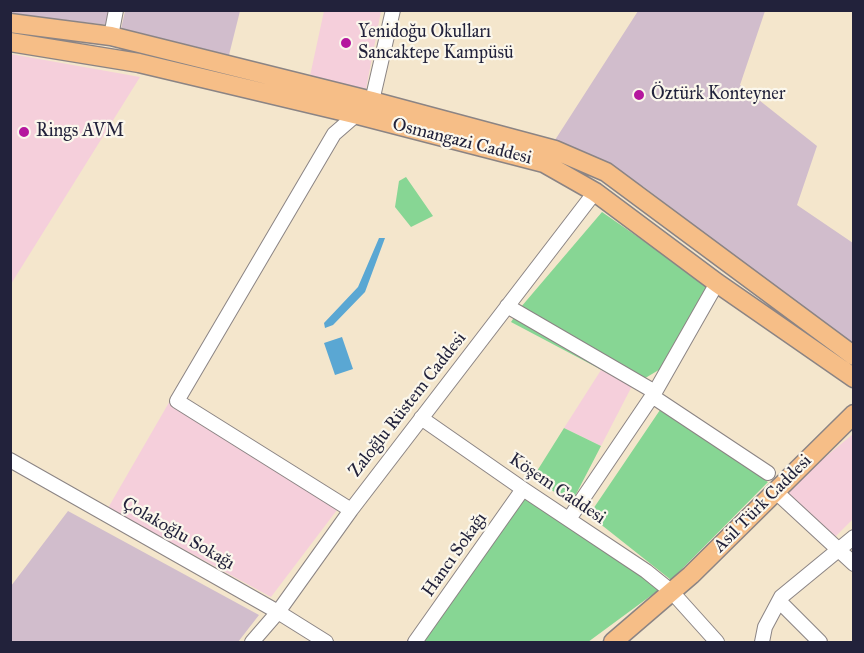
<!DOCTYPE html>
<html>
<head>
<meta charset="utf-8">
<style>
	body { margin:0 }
	#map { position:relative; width:864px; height:653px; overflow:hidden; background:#f4e6cc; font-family:"IM FELL Great Primer",serif }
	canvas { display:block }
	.frame { position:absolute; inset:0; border:12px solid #22223b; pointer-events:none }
</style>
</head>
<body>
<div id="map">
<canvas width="864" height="653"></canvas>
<div class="frame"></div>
</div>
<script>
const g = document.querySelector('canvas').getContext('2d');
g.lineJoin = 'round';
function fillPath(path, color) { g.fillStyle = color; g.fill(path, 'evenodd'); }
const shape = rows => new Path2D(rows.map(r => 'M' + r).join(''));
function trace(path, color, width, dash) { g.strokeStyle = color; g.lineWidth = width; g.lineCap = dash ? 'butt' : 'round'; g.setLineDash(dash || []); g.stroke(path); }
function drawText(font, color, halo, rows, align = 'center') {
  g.font = font + ' "IM FELL Great Primer",serif'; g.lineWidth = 4.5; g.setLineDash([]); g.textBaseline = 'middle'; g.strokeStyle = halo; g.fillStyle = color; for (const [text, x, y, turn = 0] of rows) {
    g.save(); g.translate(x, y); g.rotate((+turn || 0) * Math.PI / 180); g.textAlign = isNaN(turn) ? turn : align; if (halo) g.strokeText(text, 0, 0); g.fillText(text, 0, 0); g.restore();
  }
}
const built = shape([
	[324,11,381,11,366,89,310,76],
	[11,54,140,77,11,284,10,54],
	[601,370,632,386,601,446,564,428],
	[171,399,340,506,271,597,108,508],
	[853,434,853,519,833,539,781,494]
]);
const industrial = shape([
	[12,10,112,11,109,25,11,14],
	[125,11,125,10,240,11,229,55,121,29],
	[638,11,765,11,740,85,817,146,797,205,853,243,853,346,644,187,555,140],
	[68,511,259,615,238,642,11,642,11,586]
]);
const green = shape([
	[406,177,433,216,411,227,395,207,399,181],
	[602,212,710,287,662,368,632,386,511,322,521,307],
	[662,407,768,482,671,580,589,515],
	[564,428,601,446,572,502,532,479],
	[526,497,660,589,588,642,422,642]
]);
const water = shape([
	[379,238,385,238,365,292,333,325,325,328,324,323,358,287],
	[342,337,353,369,335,375,324,343]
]);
const minor = shape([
	[111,36,116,10],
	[507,306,655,392,717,283],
	[652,396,768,473],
	[421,418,523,489,646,571,672,592,717,642],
	[10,460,278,612,326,642],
	[775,491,854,564],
	[351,510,177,401,334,134,372,101,393,10],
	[569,519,655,392],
	[779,601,820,642],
	[252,642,278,612,351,510,595,192],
	[415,642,523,489],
	[762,642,765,627,781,597,854,537]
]);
const major = shape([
	[10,23,111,36,372,101,555,150,606,172,854,356],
	[10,42,139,63,358,115,544,163,595,192,717,283,854,378],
	[613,642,691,575,854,414]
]);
const markers = [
	[346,43,6,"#b5179e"],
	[639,95,6,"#b5179e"],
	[24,132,6,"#b5179e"]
];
const poiNames = [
	["Yenidoğu Okulları",358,33],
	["Sancaktepe Kampüsü",358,54],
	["Öztürk Konteyner",651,95],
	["Rings AVM",36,132]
];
const streetNames = [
	["Osmangazi Caddesi",462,142,14],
	["Zaloğlu Rüstem Caddesi",408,405,-52],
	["Köşem Caddesi",557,489,34],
	["Asil Türk Caddesi",763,504,-45],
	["Çolakoğlu Sokağı",178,534,30],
	["Hancı Sokağı",455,555,-55]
];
fillPath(built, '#f5cfdb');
fillPath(industrial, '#d1bdcc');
fillPath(green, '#87d694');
fillPath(water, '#5aa7d3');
trace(minor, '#8b8484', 16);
trace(major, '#8b8484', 21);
trace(minor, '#fff', 14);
trace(major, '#f6be87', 18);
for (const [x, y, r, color] of markers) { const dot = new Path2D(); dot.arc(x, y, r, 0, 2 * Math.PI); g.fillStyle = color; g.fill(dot); trace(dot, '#fbf7ec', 2); }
drawText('18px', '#22223b', '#fbf7ec', poiNames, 'left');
drawText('18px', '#22223b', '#fbf7ec', streetNames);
</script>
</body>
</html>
